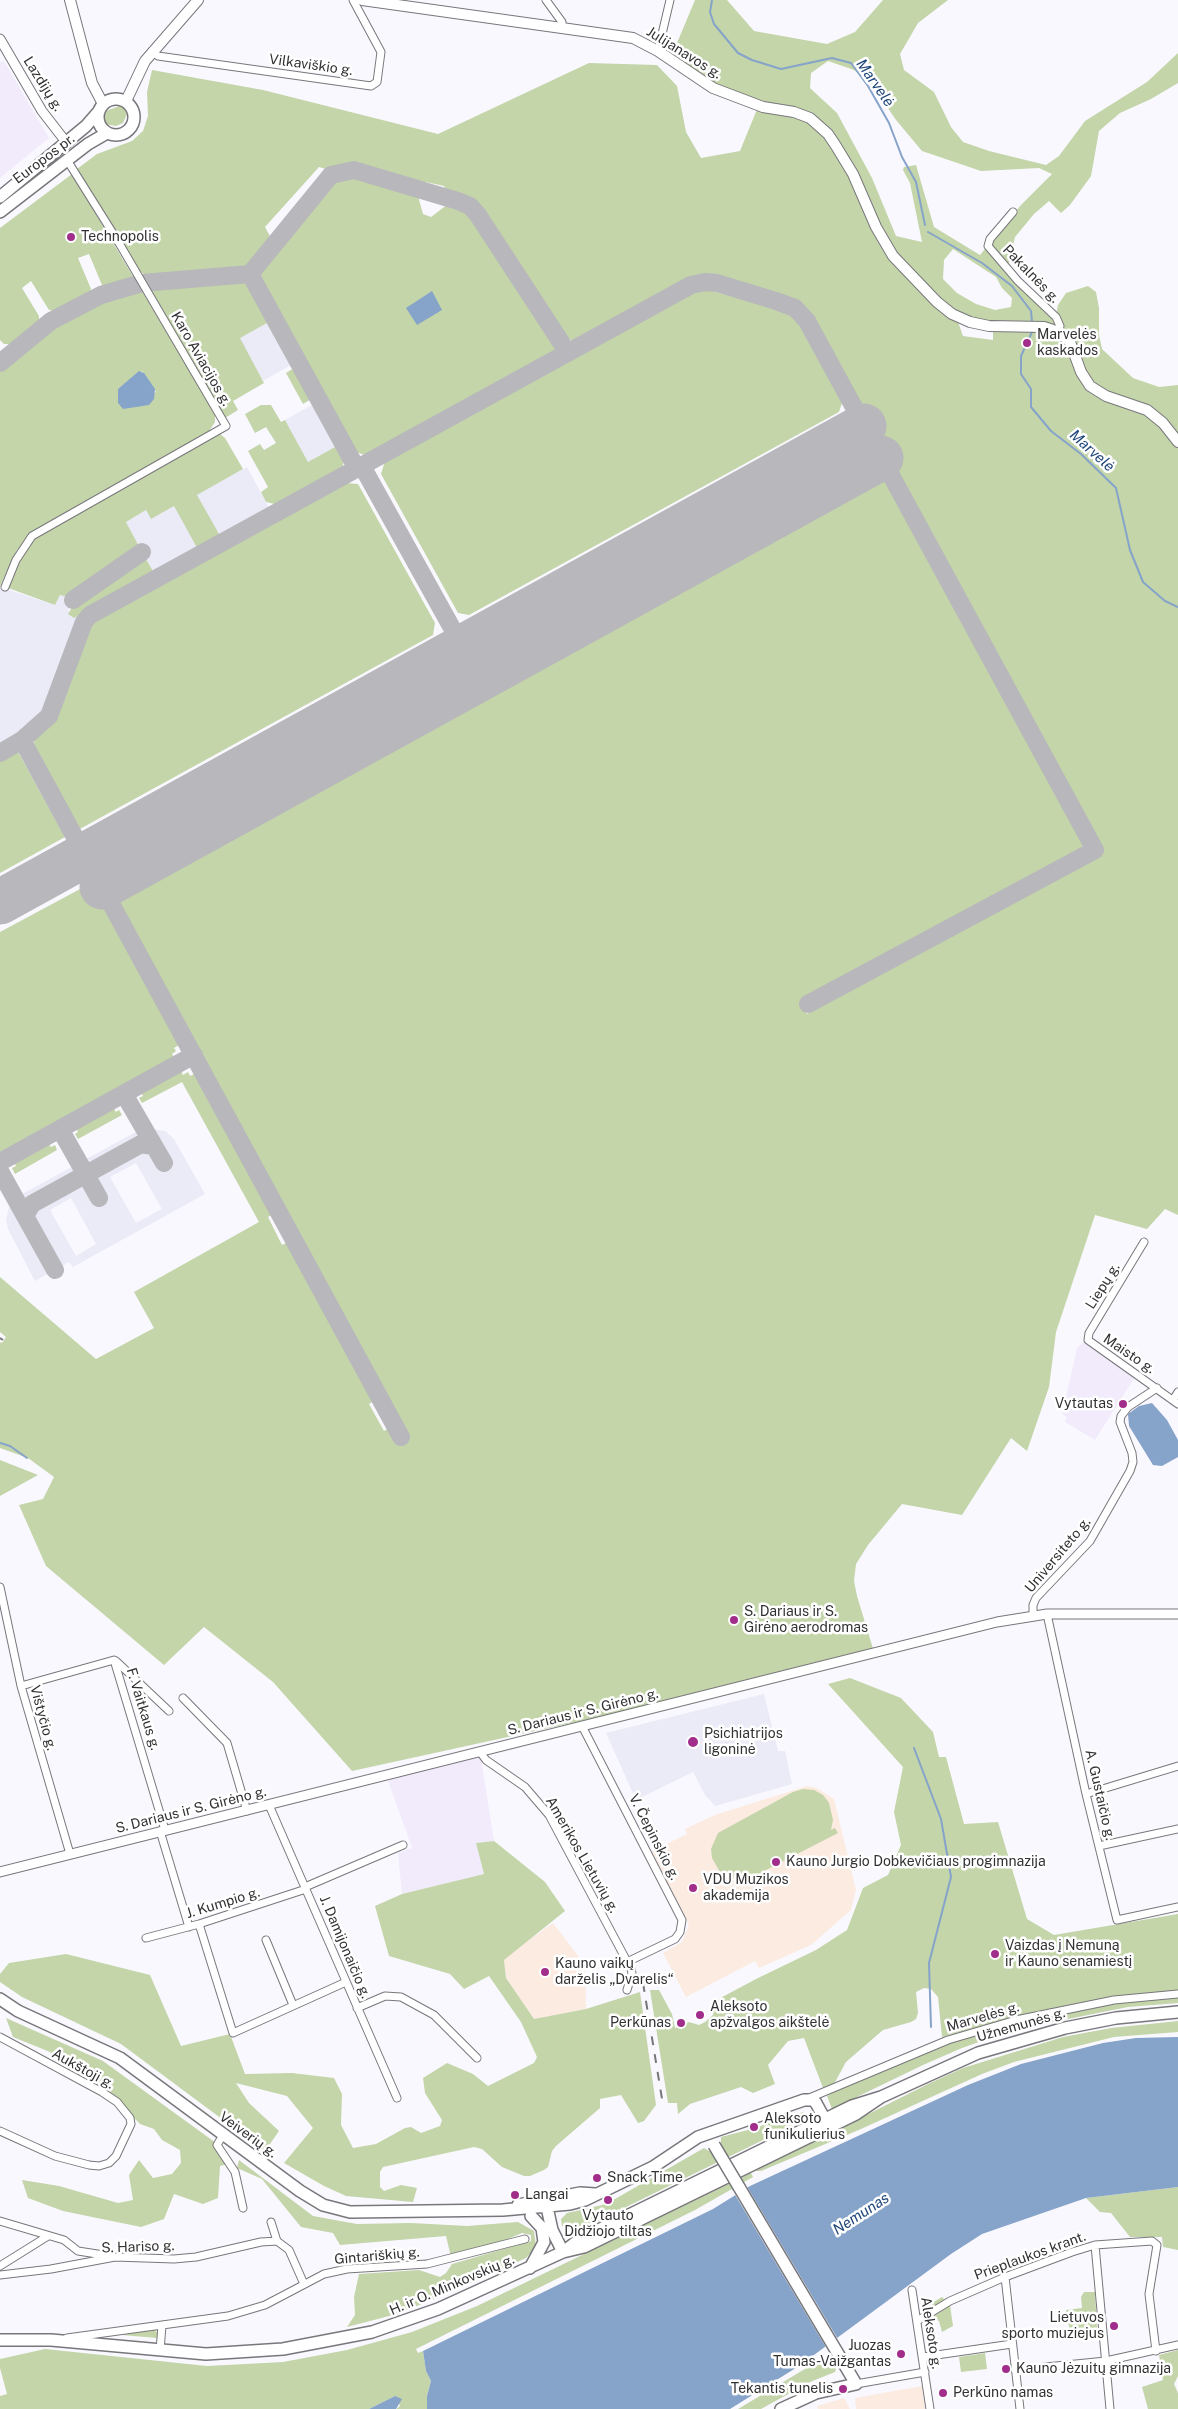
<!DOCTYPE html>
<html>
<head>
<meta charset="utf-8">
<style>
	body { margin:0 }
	canvas { display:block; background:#f9f8fe }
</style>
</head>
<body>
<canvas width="1178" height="2409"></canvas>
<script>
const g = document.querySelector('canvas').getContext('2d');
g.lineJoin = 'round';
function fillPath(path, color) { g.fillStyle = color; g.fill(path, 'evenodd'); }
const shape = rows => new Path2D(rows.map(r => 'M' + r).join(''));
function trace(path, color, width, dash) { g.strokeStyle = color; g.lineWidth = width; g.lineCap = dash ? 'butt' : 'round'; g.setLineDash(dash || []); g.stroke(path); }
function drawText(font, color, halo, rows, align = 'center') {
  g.font = font + ' "Public Sans",sans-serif'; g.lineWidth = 5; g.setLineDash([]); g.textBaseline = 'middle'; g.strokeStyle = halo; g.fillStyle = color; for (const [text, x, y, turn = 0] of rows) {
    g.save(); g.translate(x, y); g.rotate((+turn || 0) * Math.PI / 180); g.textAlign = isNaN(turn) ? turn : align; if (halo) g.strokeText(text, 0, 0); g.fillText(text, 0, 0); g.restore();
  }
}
const built = shape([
	[267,323,282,349,290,346,298,361,263,381,239,338],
	[319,401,332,422,324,427,335,447,308,462,285,420],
	[247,467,273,515,223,542,197,495],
	[174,506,201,555,157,579,126,522,146,510,151,519],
	[0,587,55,605,60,595,71,598,75,602,68,610,74,617,79,615,94,621,56,712,47,727,35,738,0,759],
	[143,1128,165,1131,174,1139,205,1194,73,1267,69,1262,35,1281,8,1229,6,1219,10,1204,15,1198],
	[136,1163,162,1209,136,1223,110,1177],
	[71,1198,96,1244,76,1256,50,1210],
	[764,1694,778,1751,785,1751,792,1784,715,1806,705,1795,693,1772,636,1800,606,1733]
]);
const industrial = shape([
	[4,61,49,138,0,178,0,62],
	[1083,1342,1135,1377,1095,1440,1065,1422,1067,1417,1062,1414,1077,1348],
	[480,1752,494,1841,476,1843,484,1874,402,1894,398,1853,412,1848,386,1775]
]);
const education = shape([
	[807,1786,817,1788,834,1799,856,1890,851,1910,811,1945,759,1968,755,1961,686,1997,663,1953,682,1942,689,1925,652,1851,687,1834,685,1829,715,1815],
	[553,1923,585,1965,586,2009,534,2019,506,1978,504,1960,519,1947],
	[922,2386,925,2409,856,2409,855,2398],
	[844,2398,850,2409,818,2409,817,2406]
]);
const green = shape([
	[695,0,727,0,754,31,827,44,855,32,883,0,948,0,918,23,900,54,904,70,934,92,951,127,963,142,989,151,1046,165,1059,156,1085,121,1147,82,1178,53,1178,83,1151,99,1120,113,1099,131,1091,176,1070,205,1061,213,1049,201,1034,214,1015,237,1007,271,1056,315,1058,305,1066,293,1088,286,1096,292,1099,308,1099,335,1102,349,1133,378,1159,387,1178,385,1178,1215,1165,1209,1147,1229,1095,1215,1056,1332,1049,1387,1027,1451,1011,1438,962,1515,902,1504,868,1545,856,1564,854,1581,857,1596,874,1652,613,1714,352,1771,273,1682,204,1627,164,1665,46,1566,19,1505,43,1499,54,1477,28,1458,0,1448,0,1342,2,1343,6,1337,0,1332,0,1277,96,1359,154,1328,134,1292,259,1222,182,1082,142,1103,139,1098,143,1096,141,1092,181,1070,183,1075,188,1072,190,1076,196,1073,273,1214,268,1217,282,1245,288,1242,374,1401,369,1404,384,1431,389,1428,397,1442,407,1436,114,895,883,473,1077,826,1082,836,1083,844,1082,849,1074,856,800,1000,807,1014,1102,853,811,317,798,302,710,275,701,275,694,277,574,342,565,336,478,207,473,202,448,193,444,186,426,182,421,185,352,165,329,170,319,167,265,227,272,240,255,262,248,266,237,269,146,276,139,270,77,169,97,154,132,141,143,131,148,116,147,92,152,70,263,90,438,134,589,63,657,65,677,86,686,132,701,158,740,151,760,102,738,95,702,76,672,55],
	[828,61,854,70,871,83,896,120,922,151,981,171,1039,168,1052,174,1021,205,980,255,934,227,916,165,904,167,903,170,910,183,922,242,896,236,872,178,837,113,810,88,811,73],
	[953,249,996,277,1002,288,1012,298,1011,307,995,310,976,304,957,293,943,279,944,260],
	[958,322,993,330,993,340,963,336],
	[122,105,127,114,123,123,116,126,104,124,103,116,106,111],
	[72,174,134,278,108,288,102,285,89,254,78,258,91,289,88,296,56,311,49,310,31,281,22,288,39,316,39,322,11,344,4,344,0,340,0,228],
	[344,177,353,177,418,196,423,214,431,217,448,204,464,210,471,215,554,342,557,352,371,454,365,455,355,452,262,285,260,277,262,271,332,184],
	[237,280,246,281,284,349,282,350,267,323,240,338,264,383,233,401,238,410,225,418,151,293,151,288],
	[702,288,791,313,796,316,843,400,839,412,469,615,458,613,381,474,385,461],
	[139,290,142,291,215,413,215,422,208,433,33,532,17,550,0,586,0,372,30,344,53,328,87,309],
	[142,371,156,392,119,405,118,389],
	[294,368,311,399,303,404,286,373],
	[261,405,271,405,281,422,285,420,308,462,335,447,324,427,326,426,342,455,344,461,342,468,336,474,279,505,266,502,261,492,268,487,248,451,260,444,264,450,276,443,266,427,255,433,245,414],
	[220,434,225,438,243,469,197,495,219,534,216,540,199,548,196,546,174,506,151,519,146,510,126,522,141,550,71,598,60,595,55,605,8,588,20,558,36,537],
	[345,483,358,484,435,623,433,635,78,830,33,746,35,738,47,727,56,712,94,621],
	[143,554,154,573,79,615,74,618,68,614,75,602],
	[17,750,65,837,0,873,0,759],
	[82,888,84,891,89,888,92,893,96,891,179,1045,174,1048,176,1051,172,1054,175,1059,0,1155,0,932],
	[113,1107,116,1112,119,1110,122,1115,78,1139,75,1134,78,1132,76,1128],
	[48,1143,51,1147,55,1145,57,1150,15,1174,12,1168,16,1166,14,1162],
	[0,1460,38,1475,0,1496],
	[850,1678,901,1698,933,1732,939,1757,946,1757,964,1824,998,1822,1027,1919,1054,1935,1178,1914,1178,2003,1128,2007,1013,2030,962,2048,923,2065,832,2109,827,2096,838,2090,1007,2019,942,2037,938,1997,931,1989,924,1988,916,1992,918,2013,916,2019,911,2022,883,2030,846,2062,834,2084,823,2088,804,2038,788,2041,768,2065,775,2084,753,2093,741,2087,690,2104,678,2114,677,2103,668,2103,650,1990,659,1990,672,2014,675,2028,689,2022,699,2025,705,2022,713,2015,714,2008,711,2003,756,1979,816,1950,847,1930,863,1888,888,1875,901,1845,894,1812,903,1767,828,1684],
	[803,1789,814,1790,823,1795,829,1803,833,1820,831,1830,835,1828,838,1833,737,1885,735,1882,740,1878,727,1877,720,1872,712,1858,711,1849,718,1833,793,1792],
	[494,1841,545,1882,565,1911,504,1960,506,1978,534,2019,586,2009,640,1992,656,2105,644,2121,638,2123,621,2095,600,2099,600,2108,556,2146,552,2151,548,2167,544,2170,530,2176,524,2176,502,2167,482,2149,474,2147,383,2167,380,2172,380,2187,384,2191,401,2185,417,2188,413,2202,346,2196,324,2186,284,2163,313,2128,287,2096,236,2083,249,2103,279,2131,265,2151,121,2044,22,1997,0,1982,0,1974,9,1963,66,1954,150,1975,181,2046,230,2034,245,2074,292,2073,334,2078,342,2094,341,2125,353,2148,376,2144,405,2128,411,2127,421,2133,440,2126,442,2120,425,2093,423,2078,447,2063,473,2074,488,2086,534,2063,537,2057,521,2022,489,1976,464,1989,450,1974,389,1956,375,1906,402,1894,484,1874,476,1843],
	[6,2018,103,2061,216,2143,228,2164,220,2166,218,2198,203,2204,174,2194,164,2219,141,2227,63,2211,28,2198,22,2180,59,2186,118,2203,133,2200,129,2175,139,2160,153,2178,172,2174,181,2163,180,2150,162,2140,154,2129,140,2124,82,2065,13,2037],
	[1178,2021,1178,2032,1114,2037,1014,2062,982,2074,861,2129,761,2171,755,2171,928,2084,963,2068,1063,2037,1111,2028],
	[803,2112,807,2117,804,2120,581,2229,569,2230,562,2226,561,2219,567,2213,602,2205,615,2199,704,2148,709,2151,721,2144,721,2137,759,2127,774,2120,777,2123],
	[239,2160,313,2216,357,2224,411,2223,467,2226,518,2222,534,2231,536,2247,526,2258,440,2297,393,2315,347,2327,355,2315,354,2297,359,2274,419,2270,440,2277,446,2273,452,2264,531,2241,531,2235,522,2233,498,2243,451,2257,446,2236,340,2245,333,2233,301,2227,262,2179,237,2168],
	[751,2173,753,2177,695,2210,416,2349,418,2353,423,2351,426,2371,431,2381,427,2396,427,2409,396,2409,400,2406,395,2396,369,2409,0,2409,0,2396,7,2394,0,2368,0,2359,45,2349,207,2366,283,2362,347,2350,412,2332,477,2306],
	[1178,2187,1178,2250,1163,2247,1162,2237,1130,2237,1111,2213,1100,2212,1086,2198],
	[1084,2292,1095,2292,1097,2328,1070,2332,1066,2310,1082,2308,1081,2297],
	[942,2297,950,2305,953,2326,942,2332,939,2321,920,2316,927,2306],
	[154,2329,158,2334,157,2338,122,2335],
	[1178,2350,1178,2376,1174,2384,1178,2393,1178,2409,1148,2409,1142,2387,1163,2380,1159,2355],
	[985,2353,987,2369,961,2372,959,2357],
	[830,2354,837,2366,835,2372,810,2382,761,2409,738,2409]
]);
const water = shape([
	[432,291,442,310,417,325,406,308],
	[139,371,144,373,155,389,154,399,149,405,123,409,118,403,118,389],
	[1152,1403,1167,1420,1178,1440,1178,1457,1162,1466,1153,1465,1129,1426,1128,1414,1139,1406],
	[1178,2037,1178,2187,1086,2198,982,2234,951,2254,799,2366,730,2409,427,2409,427,2396,431,2381,426,2371,423,2351,713,2209,750,2186,968,2085,1021,2064,1103,2043,1136,2038],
	[395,2396,402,2399,396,2409,369,2409]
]);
const pier = shape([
	[746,2185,839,2341,827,2349,734,2193]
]);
const stream = shape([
	[712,0,710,12,714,24,738,53,752,60,781,69,832,58,851,63,868,86,889,123,902,157,916,182,925,225],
	[928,232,982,263,1012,286,1031,311,1032,322],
	[1032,332,1021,356,1021,374,1031,389,1031,407,1051,431,1081,454,1116,488,1130,550,1143,582,1165,601,1178,607],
	[0,1443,10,1446,27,1458],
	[914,1748,941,1819,951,1877,929,1963,931,2027]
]);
const taxiway = shape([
	[0,363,51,321,101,295,142,283,250,274],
	[362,466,462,646],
	[357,469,250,274,331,175,354,170,458,201,470,206,478,215,568,353],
	[73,600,142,552],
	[22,740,401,1437],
	[0,753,22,740,49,716,84,622,90,615,691,285,705,282,717,283,776,301,795,308,807,321,1095,850,808,1004],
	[124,1094,164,1163],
	[60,1129,99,1198],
	[0,1162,194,1055],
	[0,1171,55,1270],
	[25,1216,32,1204,141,1144,153,1146]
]);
const runway = shape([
	[102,887,881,458],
	[0,902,864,426]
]);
const minor = shape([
	[546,0,562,22,562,27],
	[152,51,158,56,371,86,377,82,381,52,353,0],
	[658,51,670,0],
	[1013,212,990,239,988,246,1018,281,1056,317,1060,326,1059,332],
	[5,587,16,560,32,536,226,426,119,243,67,160],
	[1144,1242,1089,1333,1088,1340,1178,1404],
	[1173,1400,1178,1392],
	[0,1587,21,1686,70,1854],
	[1047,1614,1086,1794,1117,1920,1178,1907],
	[1033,1616,1033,1605,1036,1598,1090,1541,1130,1471,1133,1462,1132,1453,1120,1422,1121,1416,1128,1407,1157,1388],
	[116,1661,169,1711],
	[21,1686,114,1660,165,1830],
	[183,1698,227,1743,247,1811],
	[582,1726,682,1920,680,1932,675,1939,627,1962],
	[480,1752,486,1760,525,1787,549,1815,631,1969,632,1973,627,1990],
	[1086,1794,1178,1766],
	[269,1805,397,2098],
	[160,1831,189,1927],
	[1099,1846,1178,1829],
	[305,1887,403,1845],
	[199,1924,233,2033,346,1982],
	[146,1938,199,1924,306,1889],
	[266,1940,293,2005],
	[357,2008,385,1996,401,1997,434,2015,477,2058],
	[0,2037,102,2092,117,2102,130,2118,131,2124,116,2156,109,2163,99,2166,89,2165,55,2156,0,2131],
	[807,2099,948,2040,1016,2020,1114,2000,1178,1994],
	[223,2135,217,2145,235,2172,243,2208],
	[0,2221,64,2240,78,2251,110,2256],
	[271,2222,277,2241,289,2250,304,2284],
	[1095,2245,1110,2409],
	[0,2266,48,2236],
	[0,2275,51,2269,115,2257,174,2259,196,2257,261,2242,277,2241],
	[1005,2277,1020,2409],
	[912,2290,930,2409],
	[917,2321,950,2301,1005,2277,1072,2252,1095,2245,1152,2241,1157,2245,1149,2294,1156,2351],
	[67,2338,228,2316,265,2305,324,2274,347,2269,427,2264,525,2239],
	[160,2351,162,2325],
	[923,2357,1012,2344],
	[1015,2370,1106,2361,1178,2345],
	[856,2384,925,2372]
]);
const tertiary = shape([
	[0,39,42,111,66,142],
	[0,1872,997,1622,1047,1614,1178,1614]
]);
const secondary = shape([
	[70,0,92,83,103,104],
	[362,0,633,38,658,51,713,88,763,107,794,112,810,118,828,134,836,146,853,174,876,227,893,256,937,302,952,314,970,322,989,326,1044,327,1059,332,1070,342,1081,372,1090,386,1106,396,1147,410,1163,423,1178,442],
	[126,101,145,61,198,0]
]);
const primary = shape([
	'98 117a18 18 0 1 1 36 0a18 18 0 1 1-36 0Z',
	[0,197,86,126,99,111],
	[0,212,88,144,107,133],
	[0,1999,18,2011,120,2058,300,2191,323,2205,350,2212,503,2210,570,2204,585,2200,653,2167,698,2137,804,2100,813,2100,816,2103,829,2127],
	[739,2187,856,2384,816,2393,781,2409],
	[518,2205,580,2193,595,2194],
	[547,2207,552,2230,563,2252],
	[567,2249,580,2239,852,2106,881,2097,978,2053,1065,2028,1116,2018,1178,2012],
	[530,2268,544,2242,542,2228,531,2216],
	[0,2340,51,2340,206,2354,283,2349,372,2332,438,2309,563,2252,584,2247,856,2114,881,2097]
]);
const rail = shape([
	[0,1338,3,1340],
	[643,1983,663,2105]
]);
const primaryBridge = shape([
	[714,2145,739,2187]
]);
const markers = [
	[71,237,5,"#a02e8a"],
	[1027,343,5,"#a02e8a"],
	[1123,1404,5,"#a02e8a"],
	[734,1620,5,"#a02e8a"],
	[693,1742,6,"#a02e8a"],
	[776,1862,5,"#a02e8a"],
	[693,1888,5,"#a02e8a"],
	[995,1954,5,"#a02e8a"],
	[545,1972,5,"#a02e8a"],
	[700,2015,5,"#a02e8a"],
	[681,2023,5,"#a02e8a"],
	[754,2127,5,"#a02e8a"],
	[597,2178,5,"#a02e8a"],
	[515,2195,5,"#a02e8a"],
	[608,2200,5,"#a02e8a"],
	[1114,2326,5,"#a02e8a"],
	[901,2354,5,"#a02e8a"],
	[1006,2369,5,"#a02e8a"],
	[843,2389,5,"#a02e8a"],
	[943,2393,5,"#a02e8a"]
];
const streetNames = [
	["Julijanavos g.",684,53,32],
	["Vilkaviškio g.",311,65,8],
	["Lazdijų g.",43,84,58],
	["Europos pr.",44,159,-37],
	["Pakalnės g.",1031,274,46],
	["Karo Aviacijos g.",201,359,60],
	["Liepų g.",1103,1286,-58],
	["Maisto g.",1129,1354,34],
	["Universiteto g.",1058,1555,-50],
	["F. Vaitkaus g.",143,1709,73],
	["S. Dariaus ir S. Girėno g.",583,1712,-14],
	["Vištyčio g.",43,1718,75],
	["A. Gustaičio g.",1100,1795,77],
	["S. Dariaus ir S. Girėno g.",191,1810,-14],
	["V. Čepinskio g.",654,1837,63],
	["Amerikos Lietuvių g.",582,1855,60],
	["J. Kumpio g.",223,1903,-17],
	["J. Damijonaičio g.",345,1947,67],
	["Marvelės g.",983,2017,-16],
	["Užnemunės g.",1021,2025,-16],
	["Aukštoji g.",83,2069,29],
	["Veiverių g.",248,2135,36],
	["S. Hariso g.",138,2247,-2],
	["Gintariškių g.",377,2256,-5],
	["Prieplaukos krant.",1030,2256,-20],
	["H. ir O. Minkovskių g.",452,2285,-23],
	["Aleksoto g.",931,2333,81]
];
const poiNames = [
	["Technopolis",81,237],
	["Marvelės",1037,335],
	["kaskados",1037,351],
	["Vytautas",1113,1404,"right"],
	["S. Dariaus ir S.",744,1612],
	["Girėno aerodromas",744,1628],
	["Psichiatrijos",704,1734],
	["ligoninė",704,1750],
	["Kauno Jurgio Dobkevičiaus progimnazija",786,1862],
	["VDU Muzikos",703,1880],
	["akademija",703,1896],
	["Vaizdas į Nemuną",1005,1946],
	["ir Kauno senamiestį",1005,1962],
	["Kauno vaikų",555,1964],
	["darželis „Dvarelis“",555,1980],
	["Aleksoto",710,2007],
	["apžvalgos aikštelė",710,2023],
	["Perkūnas",671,2023,"right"],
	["Aleksoto",764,2119],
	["funikulierius",764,2135],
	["Snack Time",607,2178],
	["Langai",525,2195],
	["Vytauto",608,2216,"center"],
	["Didžiojo tiltas",608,2232,"center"],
	["Lietuvos",1104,2318,"right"],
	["sporto muziejus",1104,2334,"right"],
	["Juozas",891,2346,"right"],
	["Tumas-Vaižgantas",891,2362,"right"],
	["Kauno Jėzuitų gimnazija",1016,2369],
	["Tekantis tunelis",833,2389,"right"],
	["Perkūno namas",953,2393]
];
const waterNames = [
	["Marvelė",875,83,55],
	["Marvelė",1092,451,42],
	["Nemunas",861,2214,-33]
];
fillPath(built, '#ebeaf7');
fillPath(industrial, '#f2ebfc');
fillPath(education, '#fcebe0');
fillPath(green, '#c3d5a9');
fillPath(water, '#86a3c9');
fillPath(pier, '#f9f8fe');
trace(stream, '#86a3c9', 2);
trace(taxiway, '#b8b7bc', 18);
trace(runway, '#b8b7bc', 45);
trace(minor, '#78777c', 9);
trace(tertiary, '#78777c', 11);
trace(secondary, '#78777c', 12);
trace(primary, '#78777c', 14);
trace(minor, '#fff', 7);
trace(tertiary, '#fff', 9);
trace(secondary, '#fff', 10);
trace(primary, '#fff', 11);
trace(rail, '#767679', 2, [9, 9]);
trace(primaryBridge, '#78777c', 14, []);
trace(primaryBridge, '#fff', 11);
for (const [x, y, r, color] of markers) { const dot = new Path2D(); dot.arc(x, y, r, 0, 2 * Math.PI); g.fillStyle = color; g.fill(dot); trace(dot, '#fff', 2); }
drawText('14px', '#323234', '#fff', streetNames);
drawText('14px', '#323234', '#fff', poiNames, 'left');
drawText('italic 15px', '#20487a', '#fff', waterNames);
</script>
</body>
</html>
